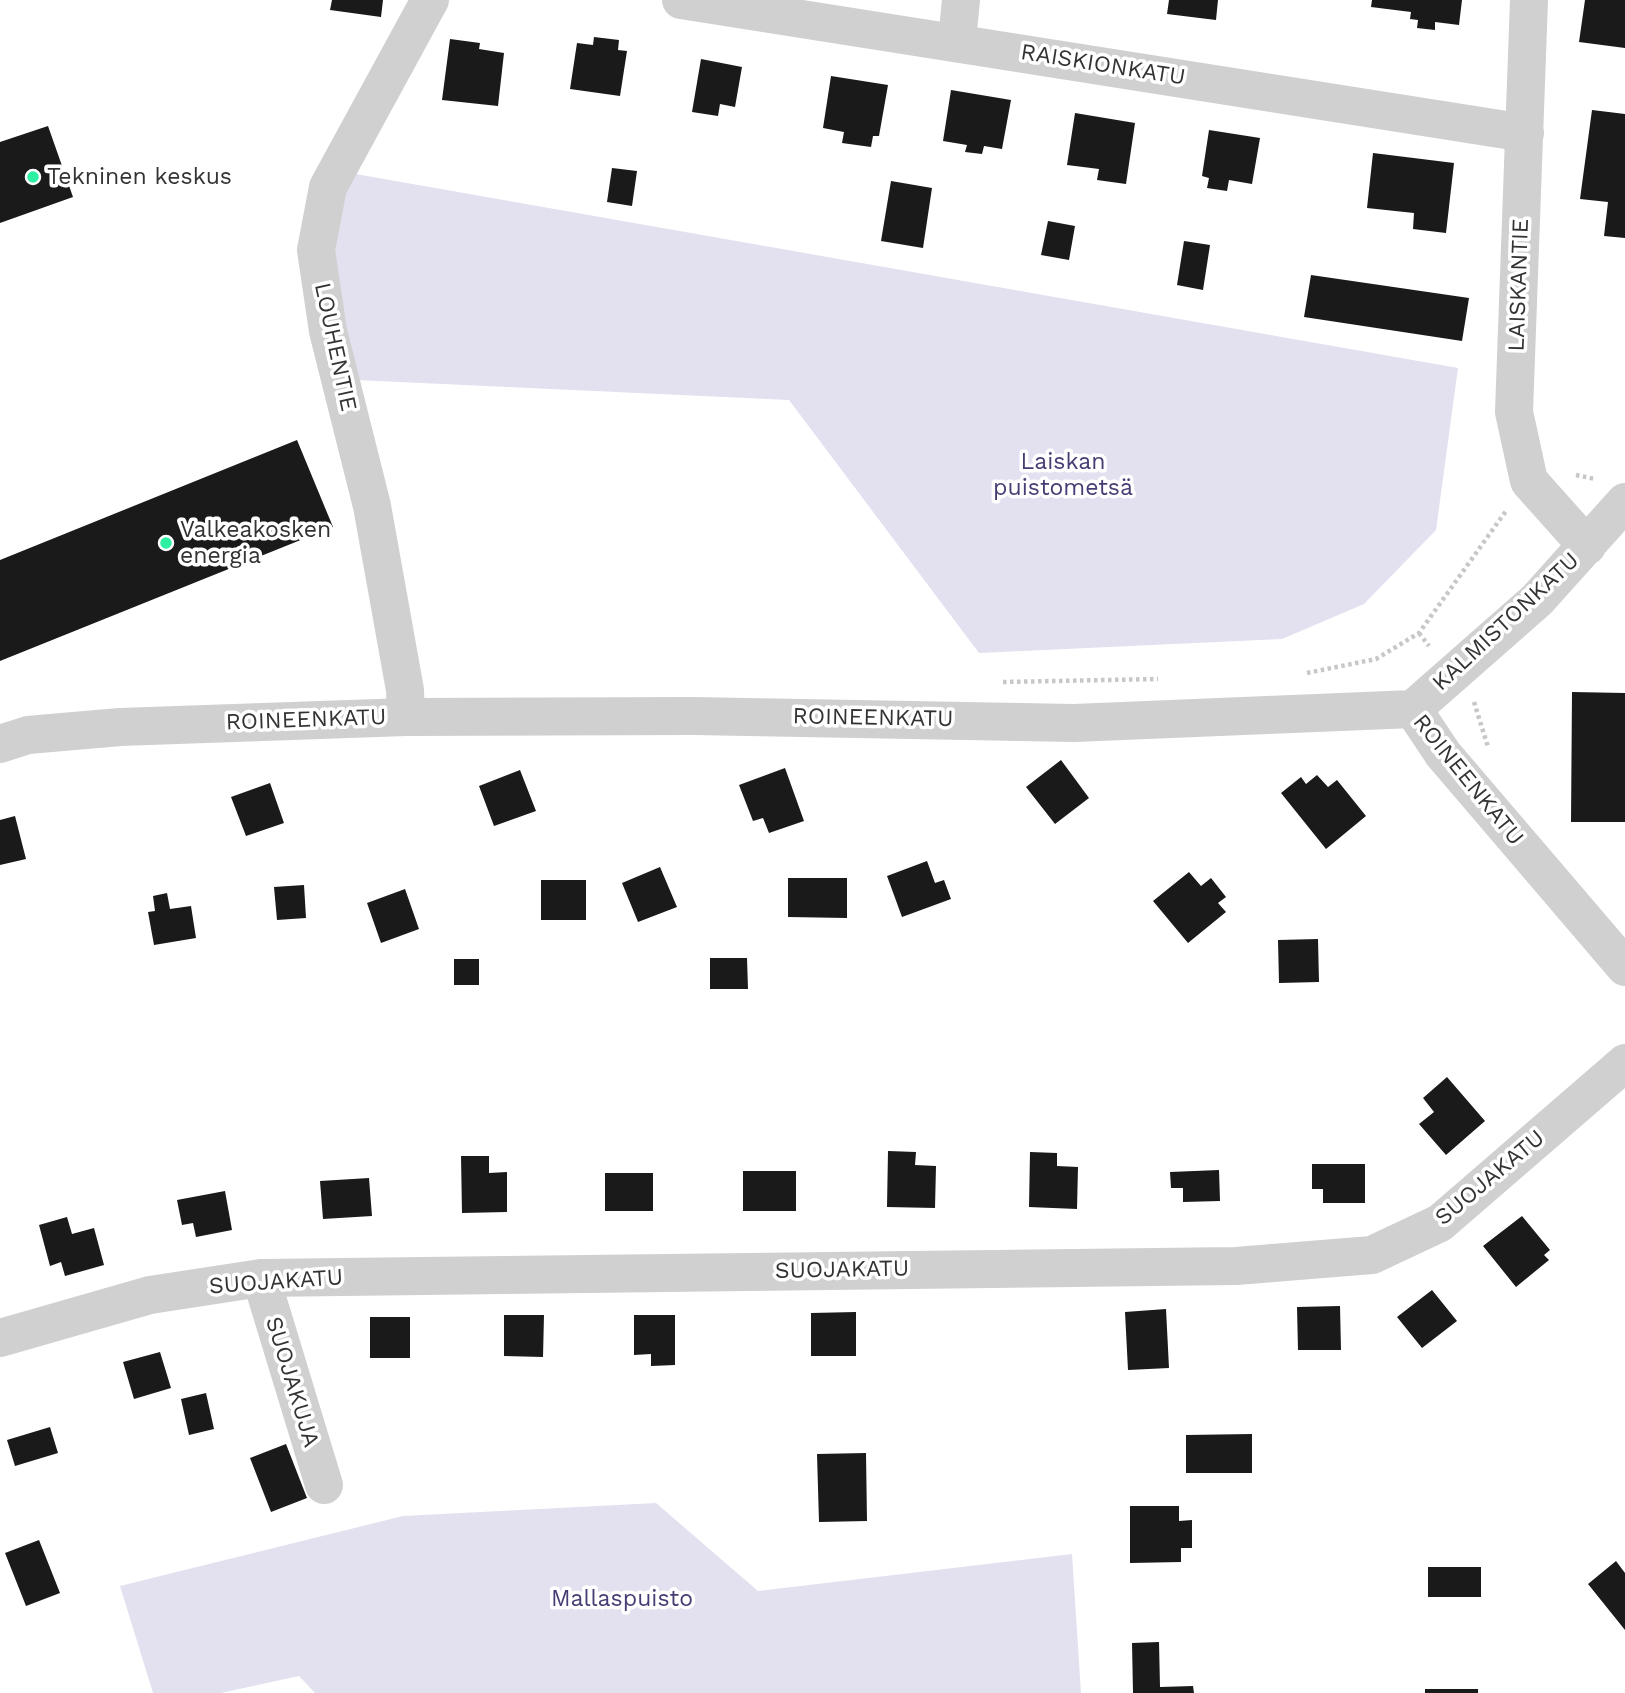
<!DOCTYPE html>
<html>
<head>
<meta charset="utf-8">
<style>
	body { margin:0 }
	canvas { display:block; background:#fff }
</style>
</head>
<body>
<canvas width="1625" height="1693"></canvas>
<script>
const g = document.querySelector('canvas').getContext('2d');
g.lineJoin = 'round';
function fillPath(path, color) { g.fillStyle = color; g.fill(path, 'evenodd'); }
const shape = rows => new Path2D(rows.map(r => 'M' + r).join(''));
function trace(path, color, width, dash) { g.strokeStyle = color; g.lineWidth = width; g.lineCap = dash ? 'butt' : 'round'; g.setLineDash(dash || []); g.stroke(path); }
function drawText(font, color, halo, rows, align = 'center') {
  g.font = font + ' "Work Sans",sans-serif'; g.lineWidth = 7; g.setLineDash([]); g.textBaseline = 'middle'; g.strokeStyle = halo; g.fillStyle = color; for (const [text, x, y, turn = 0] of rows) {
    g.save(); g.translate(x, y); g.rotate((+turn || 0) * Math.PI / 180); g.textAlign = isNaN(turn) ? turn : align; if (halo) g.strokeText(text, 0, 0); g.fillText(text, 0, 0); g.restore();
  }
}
const green = shape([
	[350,173,1458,368,1436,530,1364,604,1282,639,979,653,789,400,356,380,336,277,333,241],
	[656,1503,758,1591,1072,1554,1081,1693,315,1693,299,1676,221,1693,153,1693,120,1586,403,1516]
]);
const building = shape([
	[332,0,383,0,381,17,330,10],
	[1169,0,1218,0,1216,20,1167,14],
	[1372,0,1462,0,1459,25,1435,22,1435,30,1417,28,1418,20,1410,19,1411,12,1371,7],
	[1585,0,1625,0,1625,48,1579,42],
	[594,37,619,40,618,50,627,51,620,96,570,89,577,43,593,45],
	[450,39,480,43,479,49,504,53,498,106,442,100],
	[701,59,742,67,735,107,720,104,718,116,692,112],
	[831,76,888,85,879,136,873,136,871,147,842,143,844,132,823,128],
	[951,90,1011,100,1002,149,984,146,982,154,965,152,967,145,943,141],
	[1592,110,1625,114,1625,238,1604,236,1608,202,1580,199],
	[1075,113,1135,123,1126,184,1097,180,1099,169,1067,165],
	[48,126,73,197,0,223,0,142],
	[1209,130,1260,138,1252,184,1229,180,1227,191,1207,188,1209,178,1202,176],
	[1373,153,1454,163,1446,233,1413,229,1414,213,1367,208],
	[612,168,637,171,632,206,607,202],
	[891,181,932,188,923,248,881,241],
	[1048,221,1075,226,1069,260,1041,255],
	[1184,241,1210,245,1203,290,1177,285],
	[1311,275,1469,298,1462,341,1304,317],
	[297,440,333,527,0,661,0,560],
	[1572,692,1625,693,1625,822,1571,822],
	[1061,760,1089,798,1055,824,1026,787],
	[785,768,804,821,769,833,763,818,753,821,739,785],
	[520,770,536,811,494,826,479,786],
	[1317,775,1328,787,1337,780,1366,816,1326,849,1281,793,1301,777,1306,784],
	[270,783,284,823,246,836,231,797],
	[15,816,26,859,0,865,0,820],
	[927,861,935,883,944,880,951,899,902,917,887,876],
	[660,867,677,907,638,922,622,883],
	[1189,872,1201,886,1211,878,1226,897,1218,903,1226,912,1188,943,1153,901],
	[788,878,847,878,847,918,788,917],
	[541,880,586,880,586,920,541,920],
	[304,885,306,918,277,920,274,887],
	[405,889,419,929,381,943,367,903],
	[167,893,170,909,191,906,196,938,154,945,148,912,155,911,153,896],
	[1318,939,1319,982,1279,983,1278,940],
	[710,958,747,958,748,989,710,989],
	[454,959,479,959,479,985,454,985],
	[1447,1077,1485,1121,1446,1155,1419,1124,1434,1112,1423,1098],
	[888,1151,916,1152,915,1165,936,1166,935,1208,887,1207],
	[1030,1152,1057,1153,1057,1166,1078,1167,1077,1209,1029,1207],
	[461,1156,489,1156,489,1173,507,1172,507,1212,462,1213],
	[1312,1164,1365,1164,1365,1203,1323,1203,1323,1189,1312,1189],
	[1219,1170,1220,1201,1183,1202,1183,1188,1171,1188,1170,1172],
	[743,1171,796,1171,796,1211,743,1211],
	[605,1173,653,1173,653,1211,605,1211],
	[369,1178,372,1216,323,1219,320,1181],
	[225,1191,232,1230,196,1237,193,1223,182,1225,177,1200],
	[1522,1216,1550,1250,1544,1255,1549,1260,1516,1287,1483,1246],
	[67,1217,72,1234,94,1228,104,1265,65,1276,61,1262,50,1266,39,1225],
	[1432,1290,1457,1321,1422,1348,1397,1317],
	[1340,1306,1341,1350,1298,1350,1297,1307],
	[1166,1309,1169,1368,1128,1370,1125,1312],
	[856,1312,856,1356,811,1356,811,1313],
	[504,1315,544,1315,543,1357,504,1356],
	[634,1315,675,1315,675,1365,651,1366,651,1354,634,1355],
	[370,1317,410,1317,410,1358,370,1358],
	[160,1352,171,1388,134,1399,123,1362],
	[206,1393,214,1429,189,1435,181,1399],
	[50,1427,58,1453,15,1466,7,1440],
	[1252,1434,1252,1473,1186,1473,1186,1435],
	[286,1444,307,1498,271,1512,250,1458],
	[866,1453,867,1521,819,1522,817,1454],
	[1130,1506,1179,1506,1179,1521,1192,1520,1192,1548,1181,1548,1181,1562,1130,1563],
	[39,1540,60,1593,26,1606,5,1553],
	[1616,1561,1625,1573,1625,1630,1588,1584],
	[1428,1567,1481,1567,1481,1597,1428,1597],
	[1159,1642,1160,1687,1193,1686,1194,1693,1133,1693,1132,1643],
	[1425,1689,1478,1689,1478,1693,1425,1693]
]);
const path = shape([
	[1576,475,1595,479],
	[1419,633,1429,646],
	[1307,673,1376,659,1419,633,1506,511],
	[1003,682,1158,679],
	[1474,702,1488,747]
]);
const minor = shape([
	[681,0,1525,133],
	[1529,0,1514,412,1529,481,1587,546],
	[957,41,961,0],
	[1413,709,1443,754,1625,967],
	[1413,709,1537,600,1625,502],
	[406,717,405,690,372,506,328,331,316,250,328,187,430,0],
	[0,744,28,735,120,727,406,717,693,716,1074,723,1413,709],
	[261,1278,324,1485],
	[0,1338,150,1295,261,1278,1236,1266,1372,1255,1440,1223,1625,1063]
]);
const markers = [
	[33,177,7,"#2ef0a3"],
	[166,543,7,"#2ef0a3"]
];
const streetNames = [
	["RAISKIONKATU",1103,65,9],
	["LAISKANTIE",1519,285,-88],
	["LOUHENTIE",335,347,78],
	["KALMISTONKATU",1506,622,-43],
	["ROINEENKATU",873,718,1],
	["ROINEENKATU",306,720,-2],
	["ROINEENKATU",1468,780,51],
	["SUOJAKATU",1490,1178,-40],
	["SUOJAKATU",842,1270,-1],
	["SUOJAKATU",276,1282,-4],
	["SUOJAKUJA",292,1382,73]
];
const poiNames = [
	["Tekninen keskus",47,177],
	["Valkeakosken",180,530],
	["energia",180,556]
];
const parkNames = [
	["Laiskan",1063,462],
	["puistometsä",1063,488],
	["Mallaspuisto",622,1599]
];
fillPath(green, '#e3e1f0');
fillPath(building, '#1a1a1a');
trace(path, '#c7c7c7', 4.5, [3.5, 3.5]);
trace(minor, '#d0d0d0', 38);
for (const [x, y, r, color] of markers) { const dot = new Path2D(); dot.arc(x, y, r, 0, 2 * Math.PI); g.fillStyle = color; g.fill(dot); trace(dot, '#fff', 2.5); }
drawText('23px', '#333', '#fff', streetNames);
drawText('23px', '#333', '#fff', poiNames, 'left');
drawText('23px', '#473c73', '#fff', parkNames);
</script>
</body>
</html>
